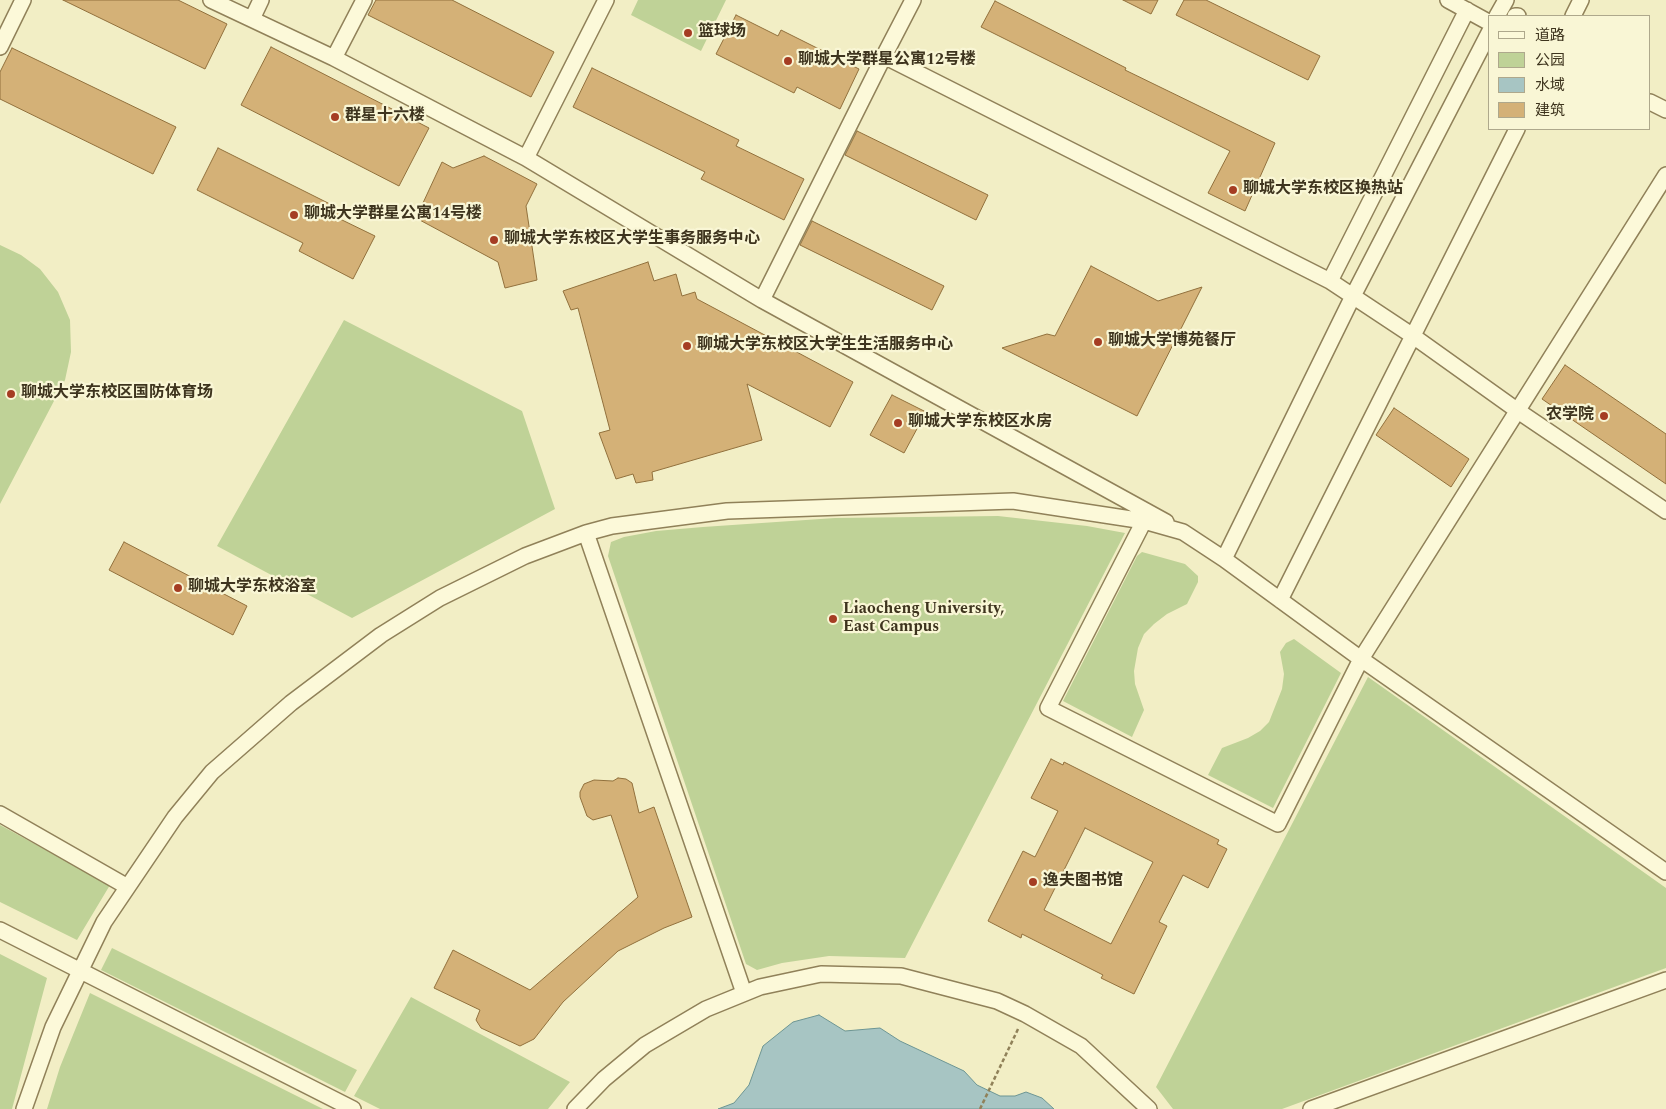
<!DOCTYPE html>
<html>
<head>
<meta charset="utf-8">
<style>
	body { margin:0 }
	#map { position:relative; width:1666px; height:1109px; overflow:hidden; background:#f2eec5; font-family:Spectral,"Noto Sans SC",serif }
	canvas { display:block }
	.legend { position:absolute; left:1488px; top:15px; width:162px; height:115px; box-sizing:border-box; background:#f9f6d5; border:1px solid #aea88c; margin:0; padding:6px 9px; list-style:none; font-size:15px; color:#3e341e }
	.legend li { display:flex; align-items:center; gap:10px; height:25px }
	.legend b { width:25px; border:1px solid #aea88c }
</style>
</head>
<body>
<div id="map">
<canvas width="1666" height="1109"></canvas>
<ul class="legend">
<li><b style="height:6px;background:#fcf9d9"></b>道路</li>
<li><b style="height:14px;background:#bfd297"></b>公园</li>
<li><b style="height:14px;background:#a7c5c3"></b>水域</li>
<li><b style="height:14px;background:#d4b177"></b>建筑</li>
</ul>
</div>
<script>
const g = document.querySelector('canvas').getContext('2d');
g.lineJoin = 'round';
function fillPath(path, color) { g.fillStyle = color; g.fill(path, 'evenodd'); }
const shape = rows => new Path2D(rows.map(r => 'M' + r).join(''));
function trace(path, color, width, dash) { g.strokeStyle = color; g.lineWidth = width; g.lineCap = dash ? 'butt' : 'round'; g.setLineDash(dash || []); g.stroke(path); }
function drawText(font, color, halo, rows, align = 'center') {
  g.font = font + ' Spectral,"Noto Sans SC",serif'; g.lineWidth = 4.5; g.setLineDash([]); g.textBaseline = 'middle'; g.strokeStyle = halo; g.fillStyle = color; for (const [text, x, y, turn = 0] of rows) {
    g.save(); g.translate(x, y); g.rotate((+turn || 0) * Math.PI / 180); g.textAlign = isNaN(turn) ? turn : align; if (halo) g.strokeText(text, 0, 0); g.fillText(text, 0, 0); g.restore();
  }
}
const green = shape([
	[638,0,726,0,701,51,631,15],
	[0,245,21,255,40,269,58,292,70,320,71,352,65,380,0,504],
	[344,320,522,411,555,509,352,618,217,546],
	[998,516,1087,526,1125,533,905,958,829,956,782,963,757,970,746,964,608,556,611,542,624,537,656,531,703,527,835,518],
	[1142,552,1185,564,1198,576,1198,582,1187,604,1167,614,1154,624,1144,634,1138,648,1134,671,1135,684,1144,710,1132,737,1063,701,1137,556],
	[1294,639,1341,673,1273,808,1208,775,1222,748,1248,738,1260,731,1269,722,1282,689,1284,674,1280,652,1286,643],
	[1368,677,1666,888,1666,968,1282,1109,1173,1109,1156,1087],
	[0,825,110,885,77,940,0,902],
	[112,948,357,1070,345,1092,101,970],
	[0,954,47,978,12,1109,0,1109],
	[90,993,323,1109,47,1109,60,1067],
	[411,997,570,1082,548,1109,380,1109,354,1096]
]);
const water = shape([
	[819,1015,845,1031,880,1028,900,1041,964,1071,977,1085,1000,1096,1015,1096,1026,1092,1042,1098,1054,1109,718,1109,734,1103,749,1085,763,1046,793,1022,819,1015]
]);
const building = shape([
	[63,0,178,0,227,24,205,69,63,0],
	[376,0,452,0,554,52,531,97,368,15,376,0],
	[1123,0,1158,0,1151,14,1123,0],
	[1184,0,1206,0,1320,56,1308,80,1176,15,1184,0],
	[995,1,1126,68,1125,70,1275,143,1245,211,1208,193,1230,151,981,27,995,1],
	[736,15,778,36,781,30,859,69,840,109,797,87,794,93,716,54,736,15],
	[271,47,429,128,399,186,241,105,271,47],
	[12,48,176,127,153,174,0,99,0,72,12,48],
	[592,68,739,140,736,146,804,179,784,220,701,179,705,172,573,107,592,68],
	[857,131,988,195,976,220,845,155,857,131],
	[218,148,344,211,340,219,375,236,353,279,299,251,303,243,197,190,218,148],
	[484,156,537,184,526,206,537,280,505,288,498,262,416,218,442,162,453,168,484,156],
	[812,221,944,286,932,310,800,245,812,221],
	[648,262,654,281,676,274,682,296,695,292,697,299,853,382,830,427,747,384,762,440,652,472,653,480,636,483,633,474,616,479,599,433,610,430,578,308,571,310,563,291,648,262],
	[1091,266,1158,301,1202,287,1137,416,1002,348,1047,334,1055,336,1091,266],
	[1565,365,1666,434,1666,484,1542,399,1565,365],
	[892,395,926,412,904,453,870,435,892,395],
	[1394,408,1469,459,1451,487,1376,435,1394,408],
	[124,542,247,606,233,635,109,570,124,542],
	[1051,759,1063,765,1064,762,1219,840,1217,844,1227,849,1208,888,1183,875,1159,922,1167,926,1134,994,1101,978,1103,975,1022,934,1021,938,988,921,1023,851,1035,857,1058,811,1031,798,1051,759],
	[1085,828,1153,862,1111,944,1044,910,1085,828],
	[618,778,626,779,632,783,639,813,654,807,692,917,664,928,618,951,563,1002,534,1039,520,1046,481,1028,476,1020,480,1010,434,988,453,950,530,990,638,897,611,815,593,820,587,816,580,797,580,792,584,784,594,780,613,781,618,778]
]);
const path = shape([
	[980,1109,1019,1027]
]);
const minor = shape([
	[211,0,334,58,526,158,762,300,1166,522],
	[1448,0,1490,23],
	[1497,16,1506,0],
	[1515,16,1518,16],
	[1573,16,1581,0],
	[252,19,261,0],
	[0,47,23,0],
	[884,56,913,0],
	[334,58,364,0],
	[1650,102,1666,110],
	[526,158,606,0],
	[1330,281,1467,10],
	[762,300,884,56,1330,281,1413,336,1518,411,1666,511],
	[1144,521,1048,708,1278,824,1361,659,1666,175],
	[586,533,612,526,727,511,1013,501,1144,521,1183,532,1224,559,1361,659,1666,872],
	[1224,559,1353,296,1490,31],
	[1280,600,1517,129],
	[0,814,126,886],
	[0,930,353,1109],
	[24,1109,53,1027,104,922,175,817,212,772,291,703,381,635,440,598,525,556,586,533,744,993],
	[575,1109,604,1079,645,1045,706,1009,760,987,821,974,901,976,997,1001,1025,1014,1081,1046,1149,1109],
	[1311,1109,1666,980]
]);
const markers = [
	[688,33,5,"#a53d23"],
	[788,61,5,"#a53d23"],
	[335,117,5,"#a53d23"],
	[1233,190,5,"#a53d23"],
	[294,215,5,"#a53d23"],
	[494,240,5,"#a53d23"],
	[1098,342,5,"#a53d23"],
	[687,346,5,"#a53d23"],
	[11,394,5,"#a53d23"],
	[1604,416,5,"#a53d23"],
	[898,423,5,"#a53d23"],
	[178,588,5,"#a53d23"],
	[833,619,5,"#a53d23"],
	[1033,882,5,"#a53d23"]
];
const poiNames = [
	["篮球场",698,33],
	["聊城大学群星公寓12号楼",798,61],
	["群星十六楼",345,117],
	["聊城大学东校区换热站",1243,190],
	["聊城大学群星公寓14号楼",304,215],
	["聊城大学东校区大学生事务服务中心",504,240],
	["聊城大学博苑餐厅",1108,342],
	["聊城大学东校区大学生生活服务中心",697,346],
	["聊城大学东校区国防体育场",21,394],
	["农学院",1594,416,"right"],
	["聊城大学东校区水房",908,423],
	["聊城大学东校浴室",188,588],
	["Liaocheng University,",843,610],
	["East Campus",843,628],
	["逸夫图书馆",1043,882]
];
fillPath(green, '#bfd297');
fillPath(water, '#a7c5c3');
trace(water, '#6c9593', 1);
fillPath(building, '#d4b177');
trace(building, '#91703c', 1);
trace(minor, '#908159', 18);
trace(path, '#908159', 2.5, [4, 2.5]);
trace(minor, '#fcf9d9', 15);
for (const [x, y, r, color] of markers) { const dot = new Path2D(); dot.arc(x, y, r, 0, 2 * Math.PI); g.fillStyle = color; g.fill(dot); trace(dot, '#f9f6d5', 2); }
drawText('bold 16px', '#3e341e', '#f9f6d5', poiNames, 'left');
</script>
</body>
</html>
